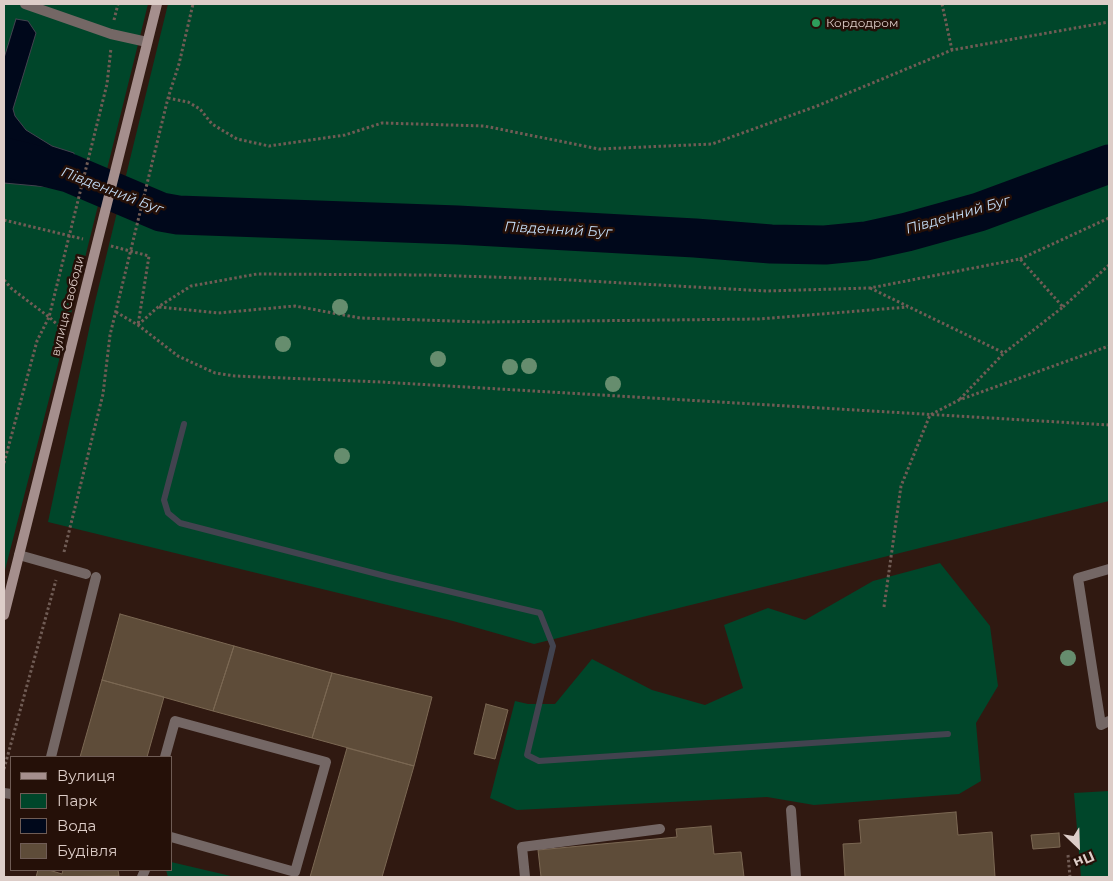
<!DOCTYPE html>
<html>
<head>
<meta charset="utf-8">
<style>
	body { margin:0 }
	#map { position:relative; width:1113px; height:881px; overflow:hidden; background:#301911; font-family:Montserrat,sans-serif }
	canvas { display:block }
	.frame { position:absolute; inset:0; border:5px solid #ddcdc8; pointer-events:none }
	.legend { position:absolute; left:10px; top:756px; width:162px; height:115px; box-sizing:border-box; background:#251008; border:1px solid #6f5c55; margin:0; padding:6px 9px; list-style:none; font-size:15px; color:#ddcdc8 }
	.legend li { display:flex; align-items:center; gap:10px; height:25px }
	.legend b { width:25px; border:1px solid #6f5c55 }
	.north { position:absolute; left:1053px; top:821px; width:50px; height:50px; -webkit-text-stroke:4px #251008; paint-order:stroke; rotate:156deg; font-size:14px; font-weight:700; line-height:20px; text-align:center; color:#ddcdc8 }
	.north::after { content:''; display:block; margin:auto; width:18px; height:22px; background:#ddcdc8; clip-path:polygon(50% 0,100% 100%,50% 72%,0 100%) }
</style>
</head>
<body>
<div id="map">
<canvas width="1113" height="881"></canvas>
<div class="frame"></div>
<ul class="legend">
<li><b style="height:6px;background:#a58f8d"></b>Вулиця</li>
<li><b style="height:14px;background:#00462a"></b>Парк</li>
<li><b style="height:14px;background:#00081b"></b>Вода</li>
<li><b style="height:14px;background:#5e4c39"></b>Будівля</li>
</ul>
<div class="north">Пн</div>
</div>
<script>
const g = document.querySelector('canvas').getContext('2d');
g.lineJoin = 'round';
function fillPath(path, color) { g.fillStyle = color; g.fill(path, 'evenodd'); }
const shape = rows => new Path2D(rows.map(r => 'M' + r).join(''));
function trace(path, color, width, dash) { g.strokeStyle = color; g.lineWidth = width; g.lineCap = dash ? 'butt' : 'round'; g.setLineDash(dash || []); g.stroke(path); }
function drawText(font, color, halo, rows, align = 'center') {
  g.font = font + ' Montserrat,sans-serif'; g.lineWidth = 5; g.setLineDash([]); g.textBaseline = 'middle'; g.strokeStyle = halo; g.fillStyle = color; for (const [text, x, y, turn = 0] of rows) {
    g.save(); g.translate(x, y); g.rotate((+turn || 0) * Math.PI / 180); g.textAlign = isNaN(turn) ? turn : align; if (halo) g.strokeText(text, 0, 0); g.fillText(text, 0, 0); g.restore();
  }
}
const green = shape([
	[4,4,148,4,74,302,4,574],
	[168,4,1109,4,1109,501,534,644,453,621,48,522,94,306],
	[940,563,990,626,998,686,976,723,981,781,959,794,814,805,767,797,517,810,490,798,515,701,528,704,555,704,592,659,652,690,705,705,743,688,724,625,768,608,805,620,873,581],
	[1109,791,1109,877,1081,877,1074,793],
	[171,862,235,877,168,877,166,870,171,870]
]);
const water = shape([
	[16,19,28,21,36,33,13,109,15,116,26,130,52,146,74,153,74,156,66,185,59,188,4,183,4,58,16,19]
]);
const stream = shape([
	[184,424,164,500,168,513,180,523,389,577,540,613,553,646,527,755,539,761,948,734]
]);
const river = shape([
	[4,157,69,173,161,212,178,215,458,225,695,238,771,244,825,245,866,241,907,232,979,212,1109,164]
]);
const building = shape([
	[120,614,234,646,213,711,102,680,120,614],
	[234,646,332,673,312,738,213,711,234,646],
	[332,673,432,697,414,766,312,738,332,673],
	[102,680,164,697,147,757,80,757,102,680],
	[486,704,508,710,495,759,474,754,486,704],
	[347,748,414,766,382,877,310,877,347,748],
	[956,812,958,835,992,832,995,877,845,877,843,844,861,843,859,820,956,812],
	[711,826,714,854,741,852,744,877,541,877,538,850,677,837,676,829,711,826],
	[1059,833,1060,847,1033,849,1031,835,1059,833],
	[38,870,49,870,62,874,63,870,118,870,119,876,36,877,38,870]
]);
const path = shape([
	[942,4,952,50],
	[114,20,118,4],
	[168,98,188,102,200,109,212,124,237,139,269,146,345,135,382,123,484,126,599,149,712,144,817,106,952,50,1109,22],
	[4,220,83,239],
	[111,246,149,256,138,325],
	[1020,259,1109,218],
	[4,280,12,289,49,317,60,327],
	[870,288,1004,353],
	[159,307,218,313,295,306,360,318,483,322,759,319,908,307],
	[1063,307,1109,265],
	[116,312,138,325,178,356,215,373,235,376,381,382,1109,425],
	[138,325,158,307,191,286,257,274,429,275,552,279,766,291,870,288,1020,259,1063,307,1004,353,959,400],
	[4,463,37,341,49,317,107,84,111,48],
	[64,552,103,394,110,335,168,98,179,64,193,4],
	[884,607,901,486,930,415,959,400,1109,346],
	[4,769,56,580],
	[1068,855,1070,877]
]);
const lane = shape([
	[25,4,111,34,147,42],
	[19,555,86,574],
	[1109,569,1078,578,1101,725,1109,721],
	[51,757,96,577],
	[165,757,175,721,326,762,295,872,171,837],
	[4,793,11,794],
	[791,810,796,877],
	[142,877,145,870],
	[525,877,522,847,660,829]
]);
const secondary = shape([
	[4,615,157,4]
]);
const trees = [
	[340,307],
	[283,344],
	[438,359],
	[529,366],
	[510,367],
	[613,384],
	[342,456],
	[1068,658]
];
const markers = [
	[816,23,5,"#2e9e5b"]
];
const poiNames = [
	["Кордодром",826,23]
];
const streetNames = [
	["вулиця Свободи",68,306,-76]
];
const waterNames = [
	["Південний Буг",112,191,21],
	["Південний Буг",958,215,-16],
	["Південний Буг",558,230,3]
];
fillPath(green, '#00462a');
fillPath(water, '#00081b');
trace(water, '#42434f', 1);
trace(stream, '#42434f', 6);
trace(river, '#00081b', 39);
fillPath(building, '#5e4c39');
trace(building, '#7b6853', 1);
trace(path, '#705c55', 3, [2.5, 2.5]);
trace(lane, '#746765', 10);
trace(secondary, '#a58f8d', 10);
g.fillStyle = '#668d6e';
for (const [x, y] of trees) { g.beginPath(); g.arc(x, y, 8, 0, 2 * Math.PI); g.fill(); }
for (const [x, y, r, color] of markers) { const dot = new Path2D(); dot.arc(x, y, r, 0, 2 * Math.PI); g.fillStyle = color; g.fill(dot); trace(dot, '#251008', 2); }
drawText('12px', '#ddcdc8', '#251008', poiNames, 'left');
drawText('12px', '#ddcdc8', '#251008', streetNames);
drawText('italic 14px', '#c4ddf7', '#251008', waterNames);
</script>
</body>
</html>
